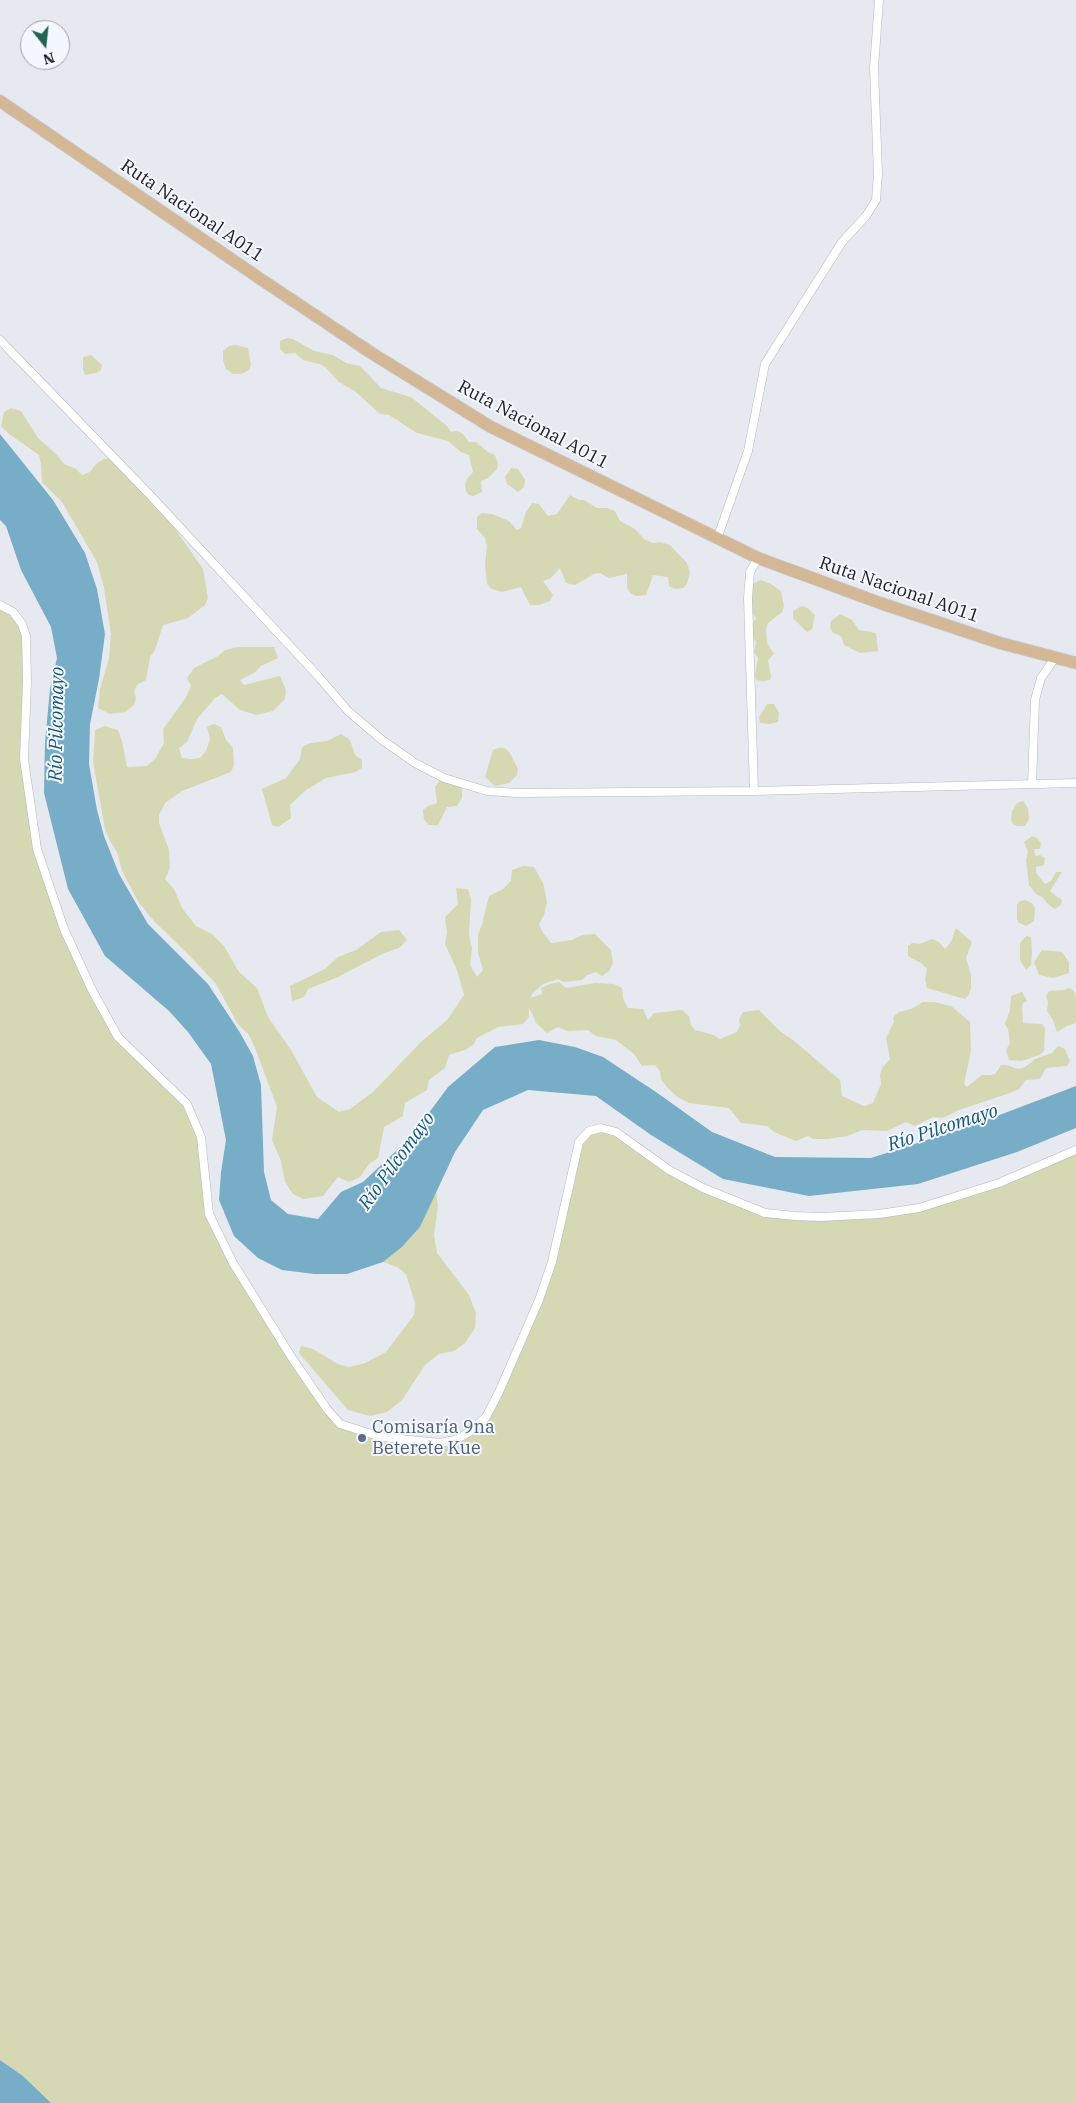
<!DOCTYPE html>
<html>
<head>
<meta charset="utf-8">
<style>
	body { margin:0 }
	#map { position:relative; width:1076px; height:2103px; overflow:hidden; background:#e7e9f1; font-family:"IBM Plex Serif",serif }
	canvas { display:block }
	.north { position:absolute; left:20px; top:20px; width:50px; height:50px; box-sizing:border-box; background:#f4f7fe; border:1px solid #a0a2a7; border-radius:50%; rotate:164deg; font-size:14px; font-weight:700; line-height:20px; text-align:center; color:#212225 }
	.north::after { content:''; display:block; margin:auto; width:18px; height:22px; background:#236451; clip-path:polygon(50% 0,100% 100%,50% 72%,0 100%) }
</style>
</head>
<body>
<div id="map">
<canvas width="1076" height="2103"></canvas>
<div class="north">N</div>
</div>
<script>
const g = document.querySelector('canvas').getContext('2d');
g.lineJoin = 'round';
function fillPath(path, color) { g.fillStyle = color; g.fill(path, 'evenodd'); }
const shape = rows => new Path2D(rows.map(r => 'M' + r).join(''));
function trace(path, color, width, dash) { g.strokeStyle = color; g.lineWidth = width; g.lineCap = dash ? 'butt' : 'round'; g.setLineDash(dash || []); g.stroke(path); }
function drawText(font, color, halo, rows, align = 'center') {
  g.font = font + ' "IBM Plex Serif",serif'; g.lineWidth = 4; g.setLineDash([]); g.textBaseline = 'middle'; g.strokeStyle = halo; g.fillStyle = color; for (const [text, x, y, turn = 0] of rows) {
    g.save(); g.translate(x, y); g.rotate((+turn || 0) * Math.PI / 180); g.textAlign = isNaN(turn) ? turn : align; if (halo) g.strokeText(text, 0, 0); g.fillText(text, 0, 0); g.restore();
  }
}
const green = shape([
	[287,338,293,339,314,351,333,355,346,363,360,366,381,388,411,397,447,426,451,432,456,431,462,433,469,442,476,442,488,452,495,455,498,464,497,469,488,478,481,481,482,492,473,496,469,495,466,491,465,485,467,479,473,472,469,455,461,452,448,441,417,433,389,415,380,414,356,392,339,382,325,367,320,364,303,360,295,353,285,354,280,349,280,341],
	[236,345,248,348,251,365,249,370,242,374,233,374,226,369,223,360,223,351,229,346],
	[91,355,102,365,101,370,96,373,85,375,83,370,83,357],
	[11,408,21,411,38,438,56,454,64,464,76,469,82,475,90,472,96,464,104,459,115,458,171,523,203,569,208,598,205,605,188,618,163,625,155,650,150,657,146,680,137,685,134,691,136,698,134,705,125,712,110,714,98,708,100,689,109,658,111,634,104,588,97,562,62,502,42,482,41,464,39,455,9,434,1,426,4,412],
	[511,468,518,469,525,480,524,487,518,492,507,484,505,477],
	[570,495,579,500,584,500,597,508,607,508,615,511,620,521,635,529,644,539,653,543,660,542,670,545,687,563,690,572,687,584,683,588,675,589,669,586,668,577,653,575,646,595,636,596,630,593,627,587,627,574,609,578,600,573,594,574,575,585,566,583,560,568,551,578,543,581,553,595,550,601,539,605,530,605,521,587,502,592,492,589,487,584,485,564,487,546,485,538,477,529,477,517,482,513,492,514,509,521,517,530,521,528,526,512,532,503,539,504,548,516,557,514],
	[761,580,771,584,781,591,784,606,782,612,768,623,766,630,767,643,774,654,768,660,771,676,770,680,763,681,756,680,755,676,758,658,754,652,756,642,751,634,751,625,756,618,751,612,752,587,754,583],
	[0,605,13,612,26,636,24,759,37,849,64,929,118,1037,187,1104,196,1121,206,1195,233,1263,340,1424,409,1441,455,1440,486,1417,539,1300,579,1142,589,1131,616,1132,669,1170,765,1213,879,1214,964,1194,1076,1150,1076,2103,51,2103,23,2076,0,2060],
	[802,606,808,608,815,615,812,629,807,632,793,618,793,611],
	[840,614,852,620,859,630,876,633,878,651,860,653,844,645,841,636,833,633,830,628,831,621],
	[238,647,274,647,278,658,261,666,254,673,240,680,244,685,280,676,286,690,285,699,273,711,256,715,240,710,222,694,215,698,197,719,187,742,179,748,182,758,191,759,200,758,206,751,210,739,207,727,214,724,221,727,226,740,233,748,234,765,231,772,182,791,165,803,159,815,159,823,169,850,170,868,165,879,174,889,182,908,196,926,212,934,224,946,239,972,257,988,268,1017,291,1050,317,1097,339,1112,350,1109,373,1092,421,1042,447,1020,464,995,457,970,445,944,447,933,445,917,458,904,456,888,468,889,471,899,469,935,472,948,470,965,477,977,483,970,478,953,478,935,482,924,489,896,503,889,511,881,512,870,523,866,534,867,543,883,547,902,544,915,539,924,542,931,551,943,572,940,582,935,595,934,611,950,613,963,609,971,602,976,596,972,587,975,582,980,564,982,558,979,543,984,532,994,529,1004,531,998,542,994,541,988,550,984,559,982,566,988,595,983,614,984,622,988,623,998,628,1008,643,1009,648,1020,654,1013,682,1010,689,1016,691,1025,695,1030,714,1035,720,1039,737,1032,740,1025,739,1019,743,1012,759,1010,781,1032,793,1040,840,1080,842,1096,864,1106,873,1103,881,1084,880,1075,882,1068,890,1059,886,1038,894,1022,893,1017,899,1012,911,1009,923,1002,934,1002,951,1006,970,1022,971,1051,964,1084,967,1087,982,1075,991,1075,995,1074,1001,1065,1007,1065,1018,1069,1025,1067,1035,1059,1052,1053,1058,1046,1065,1049,1070,1061,1067,1066,1046,1068,1040,1079,1026,1080,1019,1089,1010,1093,959,1110,943,1118,933,1117,915,1126,906,1122,887,1131,862,1130,847,1136,828,1139,813,1139,808,1136,796,1141,774,1132,767,1126,741,1123,729,1108,689,1103,676,1096,666,1086,661,1079,660,1071,655,1065,642,1066,634,1054,616,1040,596,1036,588,1030,567,1031,558,1027,547,1033,536,1023,529,1007,529,1017,523,1024,498,1027,477,1038,474,1044,465,1050,449,1055,445,1068,429,1080,427,1090,405,1103,403,1116,384,1127,378,1158,369,1164,360,1177,349,1182,338,1177,323,1196,303,1199,293,1194,285,1182,281,1161,272,1140,277,1107,255,1048,249,1035,237,1023,216,984,191,957,155,922,139,903,122,871,117,852,111,843,105,829,93,762,95,730,105,726,118,730,122,741,127,767,147,766,155,759,164,743,163,729,185,699,191,686,187,678,194,668,218,656,225,650],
	[767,704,774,704,779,713,778,722,769,724,760,723,759,717],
	[341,734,350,740,355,755,362,760,362,768,355,772,326,778,306,790,290,805,291,818,278,827,272,825,262,789,286,778,300,759,302,747,310,743,327,741],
	[498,748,505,748,510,753,518,769,517,775,509,783,495,786,485,777,493,750],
	[446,777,458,782,462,790,462,798,457,806,447,807,438,825,429,825,424,820,423,810,428,806,437,803,435,787,440,780],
	[1023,801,1028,808,1029,819,1025,826,1017,826,1012,823,1011,818,1012,811,1017,803],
	[1032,836,1037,838,1041,843,1040,849,1035,849,1034,852,1036,856,1040,855,1045,858,1044,865,1036,867,1036,873,1045,884,1051,881,1056,872,1062,872,1050,891,1062,900,1061,905,1055,909,1049,905,1042,897,1036,894,1029,885,1026,860,1028,851,1024,842],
	[1025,900,1032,903,1035,908,1034,921,1026,926,1019,923,1017,919,1017,905,1020,901],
	[956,928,972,942,966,958,971,975,971,989,968,996,965,999,927,988,925,979,927,969,921,963,908,956,908,946,912,943,919,944,932,939,939,942,945,949,951,942],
	[399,930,407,940,399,948,382,954,338,977,308,989,304,997,292,1001,290,986,325,969,338,957,356,950,381,932],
	[1026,936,1031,937,1032,952,1031,965,1026,970,1020,960,1020,943],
	[1042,950,1062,952,1069,962,1069,973,1053,978,1039,975,1034,962],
	[1069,988,1074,991,1076,997,1076,1023,1067,1026,1057,1032,1053,1020,1047,1011,1048,1002,1046,996,1049,991,1064,990],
	[1022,992,1027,1001,1023,1003,1022,1007,1023,1023,1042,1024,1045,1028,1044,1051,1039,1055,1022,1061,1009,1060,1006,1050,1010,1043,1008,1029,1005,1024,1010,1010,1011,996],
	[436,1191,438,1206,434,1235,437,1253,469,1295,476,1313,475,1328,465,1343,454,1351,439,1354,425,1365,402,1400,387,1412,370,1416,348,1410,299,1353,301,1346,313,1349,338,1364,349,1367,365,1363,386,1352,414,1315,415,1303,406,1274,397,1267,383,1262,402,1247,420,1227]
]);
const water = shape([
	[0,434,53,500,85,553,97,589,105,634,99,679,90,724,89,764,97,810,104,836,119,874,148,924,208,984,239,1031,253,1056,261,1085,264,1172,271,1200,288,1214,318,1219,341,1192,363,1182,411,1137,448,1087,495,1047,539,1040,575,1047,603,1057,656,1092,712,1132,775,1157,871,1158,973,1125,1076,1086,1076,1128,1017,1152,918,1184,809,1196,723,1179,651,1135,596,1096,528,1090,483,1110,455,1152,420,1227,402,1247,383,1262,347,1274,314,1274,282,1270,258,1258,234,1236,219,1200,221,1172,226,1140,211,1064,188,1032,169,1011,105,956,68,889,44,793,45,742,50,689,57,658,51,627,21,570,6,526,0,520],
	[0,2060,23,2076,51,2103,0,2103]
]);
const street = shape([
	[0,340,150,495,318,676,348,711,382,740,415,763,444,778,487,791,517,793,754,791,1076,783],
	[717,539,748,451,765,364,842,242,866,216,876,200,878,174,874,68,879,0],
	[0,605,13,612,22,624,26,636,27,681,24,759,37,849,64,929,92,990,118,1037,187,1104,201,1137,209,1214,233,1263,292,1358,327,1409,340,1424,381,1437,440,1443,455,1440,468,1433,486,1417,499,1392,539,1300,552,1262,579,1142,589,1131,601,1128,616,1132,669,1170,703,1188,765,1213,795,1216,821,1217,879,1214,919,1208,999,1183,1076,1150],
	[1032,784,1035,700,1041,678,1055,658],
	[754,791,748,598,750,572,758,558]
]);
const primary = shape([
	[0,101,262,280,373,354,491,427,758,558,880,603,1000,643,1076,663]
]);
const markers = [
	[362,1438,5,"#5c6f8a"]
];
const streetNames = [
	["Ruta Nacional A011",192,211,34],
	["Ruta Nacional A011",533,425,28],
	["Ruta Nacional A011",899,590,19]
];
const serviceNames = [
	["Comisaría 9na",372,1428],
	["Beterete Kue",372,1449]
];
const waterNames = [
	["Río Pilcomayo",57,724,-89],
	["Río Pilcomayo",943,1128,-18],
	["Río Pilcomayo",397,1161,-54]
];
fillPath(green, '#d5d8b2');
fillPath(water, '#78adc7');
trace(street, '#b5b8bf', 9);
trace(primary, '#c5c6c6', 13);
trace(street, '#fff', 8);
trace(primary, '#d4b896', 11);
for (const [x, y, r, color] of markers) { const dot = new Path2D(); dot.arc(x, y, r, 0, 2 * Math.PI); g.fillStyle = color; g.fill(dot); trace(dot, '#f4f7fe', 2); }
drawText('18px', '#212225', '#f4f7fe', streetNames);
drawText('18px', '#4e5e75', '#f4f7fe', serviceNames, 'left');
drawText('italic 19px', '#135772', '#f4f7fe', waterNames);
</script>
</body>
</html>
